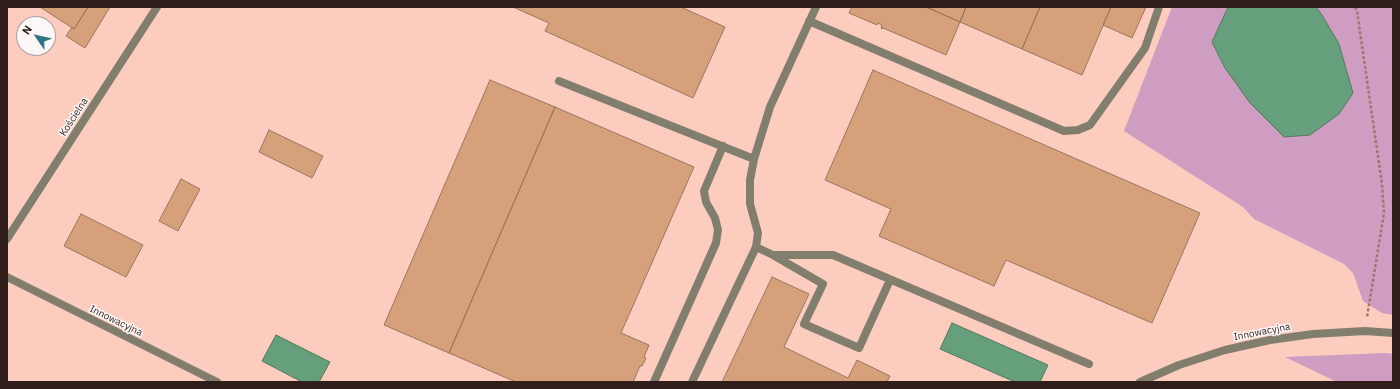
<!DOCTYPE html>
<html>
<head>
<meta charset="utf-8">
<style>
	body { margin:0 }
	#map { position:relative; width:1400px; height:389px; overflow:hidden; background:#fcccbf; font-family:"IBM Plex Sans",sans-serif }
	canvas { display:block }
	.frame { position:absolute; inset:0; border:8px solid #2f1e19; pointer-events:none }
	.north { position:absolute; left:16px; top:16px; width:40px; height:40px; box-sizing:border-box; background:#fdf8f7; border:1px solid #aba19e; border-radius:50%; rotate:304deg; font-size:11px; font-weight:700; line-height:16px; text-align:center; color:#2f1e19 }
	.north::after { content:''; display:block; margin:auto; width:14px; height:18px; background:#307384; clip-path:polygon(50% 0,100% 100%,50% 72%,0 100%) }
</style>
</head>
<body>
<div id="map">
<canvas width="1400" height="389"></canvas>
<div class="frame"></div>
<div class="north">N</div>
</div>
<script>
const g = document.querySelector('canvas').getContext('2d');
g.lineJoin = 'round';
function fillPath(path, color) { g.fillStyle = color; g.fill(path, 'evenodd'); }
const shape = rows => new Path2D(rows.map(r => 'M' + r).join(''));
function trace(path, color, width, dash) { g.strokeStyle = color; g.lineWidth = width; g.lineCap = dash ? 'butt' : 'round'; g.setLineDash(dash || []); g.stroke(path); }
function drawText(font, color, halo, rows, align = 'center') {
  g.font = font + ' "IBM Plex Sans",sans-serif'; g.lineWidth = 3; g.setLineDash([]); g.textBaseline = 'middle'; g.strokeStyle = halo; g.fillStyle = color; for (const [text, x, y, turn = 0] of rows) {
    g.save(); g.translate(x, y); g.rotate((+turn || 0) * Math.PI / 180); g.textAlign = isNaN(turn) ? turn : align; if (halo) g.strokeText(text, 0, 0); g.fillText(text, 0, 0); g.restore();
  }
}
const green = shape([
	[1172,7,1228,7,1226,10,1353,93,1339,44,1322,15,1316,7,1393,7,1393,315,1382,313,1363,301,1353,273,1344,264,1254,219,1243,207,1124,131],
	[1386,353,1393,354,1393,382,1337,382,1285,357]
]);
const water = shape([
	[1228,7,1316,7,1322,15,1339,44,1353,93,1339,114,1310,135,1284,137,1250,103,1225,68,1212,42,1228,7],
	[952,323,1048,365,1040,382,1015,382,940,349,952,323],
	[276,335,330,362,319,382,302,382,262,361,276,335]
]);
const building = shape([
	[40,7,88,7,74,29,40,7],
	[88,7,110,7,85,48,66,36,72,27,74,29,88,7],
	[513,7,681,7,725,27,693,98,545,31,549,23,513,7],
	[852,7,926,7,960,22,946,55,883,28,882,29,881,28,882,25,878,23,877,25,849,13,852,7],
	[926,7,966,7,960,22,926,7],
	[966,7,1040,7,1022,49,960,22,966,7],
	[1040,7,1111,7,1082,75,1022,49,1040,7],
	[1111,7,1146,7,1132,38,1103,25,1111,7],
	[873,70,1200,213,1152,323,1006,260,994,286,879,236,891,209,825,180,873,70],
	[490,80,555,107,449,353,384,325,490,80],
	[555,107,694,167,621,333,649,345,644,357,646,358,642,366,640,366,633,382,516,382,449,353,555,107],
	[269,130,323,156,312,178,259,152,269,130],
	[181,179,200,189,178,231,159,221,181,179],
	[81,214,143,245,126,277,64,246,81,214],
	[772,277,809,294,784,347,848,378,857,360,890,376,887,382,722,382,772,277]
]);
const path = shape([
	[1355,7,1357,11,1382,184,1384,213,1367,317]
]);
const service = shape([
	[809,21,1064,131,1078,130,1090,125,1145,48,1159,7],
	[559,81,754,159],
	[756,247,773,255,823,284,804,324,859,348,890,280],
	[773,255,833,255,1089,364],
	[654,382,716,243,718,230,715,218,706,202,704,191,723,146],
	[692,382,756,247,758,233,750,204,750,180,754,159,770,107,816,7]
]);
const minor = shape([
	[7,239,157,7]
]);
const tertiary = shape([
	[7,277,217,382],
	[1140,382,1179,365,1225,350,1270,340,1313,334,1365,331,1393,333]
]);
const streetNames = [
	["Kościelna",74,117,-57],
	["Innowacyjna",116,321,26],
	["Innowacyjna",1262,332,-11]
];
fillPath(green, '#ce9dc1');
fillPath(water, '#659f7b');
trace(water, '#55785e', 1);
fillPath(building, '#d6a07a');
trace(building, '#9a765d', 1);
trace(path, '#9a7970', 2.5, [3, 2]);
trace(service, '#827e6d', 8);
trace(minor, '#827e6d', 8);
trace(tertiary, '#827e6d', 8);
drawText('10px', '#2f1e19', '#fdf8f7', streetNames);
</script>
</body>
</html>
